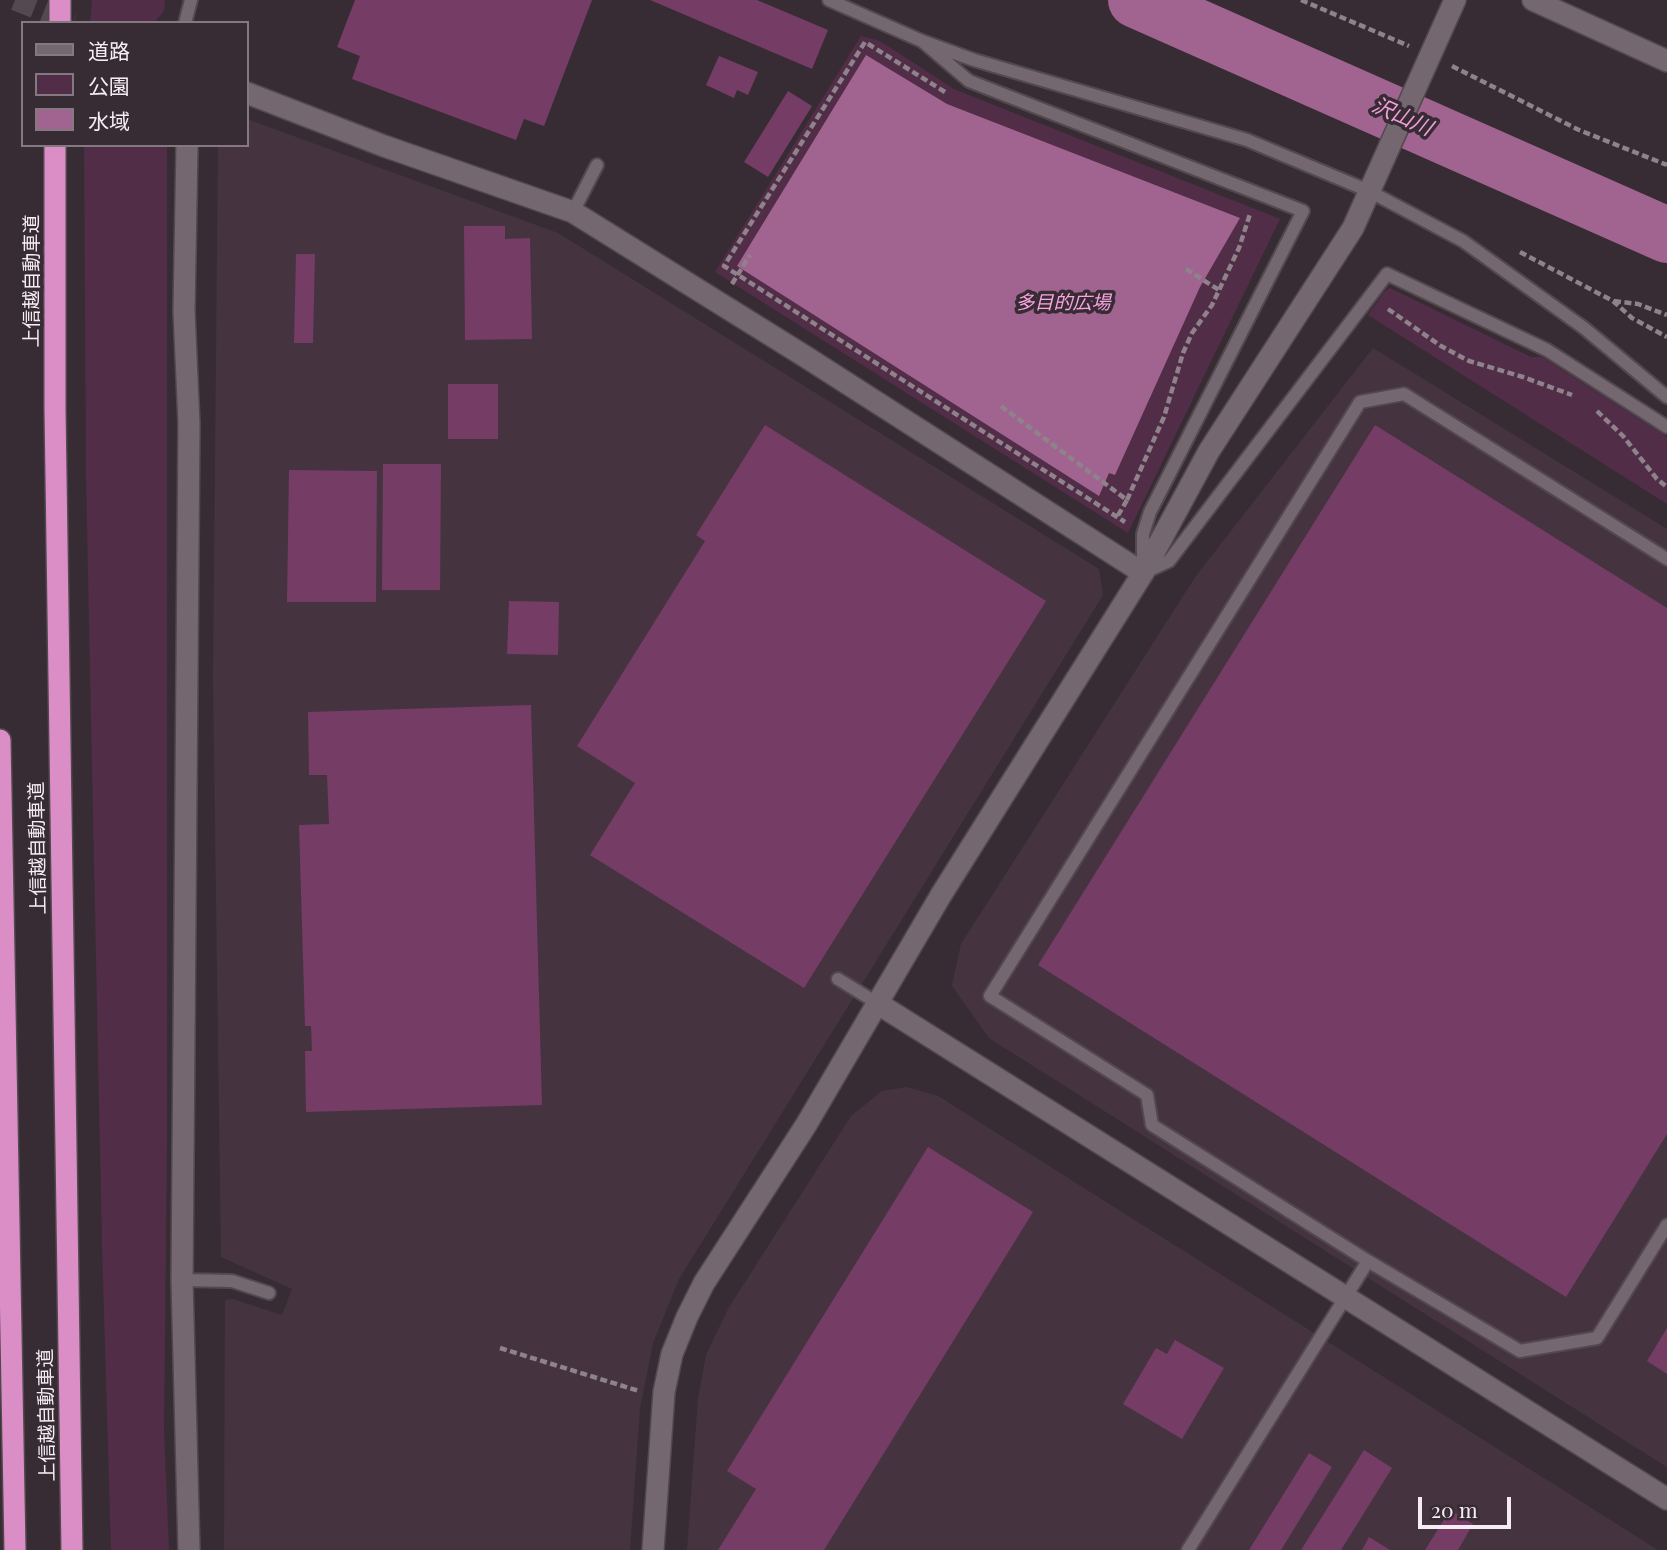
<!DOCTYPE html>
<html>
<head>
<meta charset="utf-8">
<style>
	body { margin:0 }
	#map { position:relative; width:1667px; height:1550px; overflow:hidden; background:#382c34; font-family:"Playfair Display","Noto Sans JP",serif }
	canvas { display:block }
	.legend { position:absolute; left:21px; top:21px; width:228px; height:126px; box-sizing:border-box; background:#382c34; border:2px solid #847980; margin:0; padding:9px 12px; list-style:none; font-size:21px; color:#f5edf3 }
	.legend li { display:flex; align-items:center; gap:14px; height:35px }
	.legend b { width:35px; border:2px solid #847980 }
	.scale { position:absolute; left:1418px; top:1497px; width:93px; height:32px; box-sizing:border-box; border:4px solid #f5edf3; border-top:0; padding-left:9px; font-size:21px; line-height:24px; white-space:nowrap; color:#f5edf3; -webkit-text-stroke:5px #382c34; paint-order:stroke }
</style>
</head>
<body>
<div id="map">
<canvas width="1667" height="1550"></canvas>
<ul class="legend">
<li><b style="height:9px;background:#756770"></b>道路</li>
<li><b style="height:19px;background:#512d47"></b>公園</li>
<li><b style="height:19px;background:#a16490"></b>水域</li>
</ul>
<div class="scale">20 m</div>
</div>
<script>
const g = document.querySelector('canvas').getContext('2d');
g.lineJoin = 'round';
function fillPath(path, color) { g.fillStyle = color; g.fill(path, 'evenodd'); }
const shape = rows => new Path2D(rows.map(r => 'M' + r).join(''));
function trace(path, color, width, dash) { g.strokeStyle = color; g.lineWidth = width; g.lineCap = dash ? 'butt' : 'round'; g.setLineDash(dash || []); g.stroke(path); }
function drawText(font, color, halo, rows, align = 'center') {
  g.font = font + ' "Playfair Display","Noto Sans JP",serif'; g.lineWidth = 7; g.setLineDash([]); g.textBaseline = 'middle'; g.strokeStyle = halo; g.fillStyle = color; for (const [text, x, y, turn = 0] of rows) {
    g.save(); g.translate(x, y); g.rotate((+turn || 0) * Math.PI / 180); g.textAlign = isNaN(turn) ? turn : align; if (halo) g.strokeText(text, 0, 0); g.fillText(text, 0, 0); g.restore();
  }
}
const built = shape([
	[247,119,558,233,1099,569,1103,595,679,1279,653,1343,640,1408,630,1550,224,1550,225,1300,233,1299,282,1315,292,1289,221,1257,213,678,218,145,247,145],
	[1373,348,1667,529,1667,1467,989,1038,952,986,961,944,1196,576],
	[907,1087,938,1096,1658,1550,687,1550,698,1399,706,1355,728,1309,851,1116,882,1091]
]);
const green = shape([
	[92,0,165,0,164,11,154,23,90,23],
	[861,36,880,41,954,89,1280,219,1128,533,715,272],
	[84,145,167,145,167,1141,164,1431,169,1550,111,1550,102,1246,86,479],
	[1390,288,1531,357,1542,357,1667,437,1667,504,1368,315,1384,292]
]);
const water = shape([
	[866,55,947,104,1240,218,1200,287,1115,475,1109,473,1099,496,737,266]
]);
const river = shape([
	[1136,0,1667,235]
]);
const building = shape([
	[355,0,592,0,544,126,524,119,516,140,352,79,360,56,337,47],
	[650,0,757,0,828,30,812,69],
	[719,56,758,72,748,95,737,90,734,98,706,85],
	[788,91,812,106,768,177,744,162],
	[464,226,505,226,505,239,530,238,532,339,465,340],
	[296,254,315,254,313,343,294,343],
	[448,384,498,384,498,439,448,439],
	[765,425,1046,601,804,988,590,855,635,783,577,746,705,541,696,535],
	[1375,425,1667,608,1667,1134,1566,1297,1038,965],
	[383,464,441,464,440,590,382,590],
	[289,470,377,471,376,602,287,602],
	[509,601,559,602,558,655,507,654],
	[531,705,542,1105,306,1112,305,1051,312,1051,311,1026,305,1026,299,825,329,824,327,775,309,775,308,712],
	[928,1147,1033,1212,824,1550,718,1550,756,1489,727,1471],
	[1667,1328,1667,1374,1647,1361],
	[1175,1340,1224,1368,1182,1439,1123,1404,1156,1348,1167,1354],
	[1364,1450,1392,1468,1341,1550,1301,1550],
	[1309,1453,1332,1467,1281,1550,1249,1550],
	[1450,1510,1473,1524,1458,1550,1425,1550],
	[1369,1537,1390,1550,1362,1550]
]);
const streetTunnel = shape([
	[15,0,73,23]
]);
const path = shape([
	[1301,0,1409,46],
	[1452,66,1579,130,1667,165],
	[945,92,865,42,724,266,1125,522],
	[1520,252,1613,301,1632,318,1667,337],
	[1186,269,1219,290],
	[732,284,750,255],
	[1614,301,1638,304,1667,315],
	[1388,309,1441,346,1469,361,1523,377,1572,395],
	[1001,406,1127,500,1117,517],
	[1597,411,1623,436,1657,479,1667,487],
	[1127,500,1164,417,1183,353,1192,333,1212,305,1239,248,1250,214,1248,214],
	[500,1348,639,1391]
]);
const lane = shape([
	[829,0,922,41,974,60,1247,140,1369,191,1463,241,1584,328,1667,397],
	[185,23,191,0],
	[922,41,969,81,1303,211,1150,512,1143,534,1143,573,1169,561,1387,274,1547,350,1667,427],
	[573,212,597,165],
	[1667,559,1404,394,1360,402,990,996,1147,1095,1152,1125,1368,1261,1520,1351,1597,1338,1667,1225],
	[838,979,877,1003],
	[182,1280,232,1281,269,1293],
	[1188,1550,1368,1261]
]);
const street = shape([
	[1533,0,1667,61],
	[187,145,184,311,189,424,182,1280,189,1550],
	[1143,573,1209,451,1353,228,1455,0]
]);
const secondary = shape([
	[247,93,384,146,573,212,806,357,1143,573,941,895,806,1125,704,1283,687,1317,672,1354,664,1392,653,1550],
	[877,1003,1667,1499]
]);
const highway = shape([
	[60,23,60,0],
	[55,145,55,409,72,1550],
	[0,740,15,1550]
]);
const streetNames = [
	["上信越自動車道",32,281,-90],
	["上信越自動車道",38,848,-91],
	["上信越自動車道",47,1415,-91]
];
const parkNames = [
	["多目的広場",1063,303]
];
const waterNames = [
	["沢山川",1402,117,24]
];
fillPath(built, '#453440');
fillPath(green, '#512d47');
fillPath(water, '#a16490');
trace(river, '#a16490', 56);
fillPath(building, '#753c66');
trace(streetTunnel, '#544951', 21, [21, 10]);
trace(lane, '#524850', 16);
trace(street, '#524850', 24);
trace(secondary, '#524850', 24);
trace(highway, '#524850', 24);
trace(path, '#8e838a', 4.5, [7, 3.5]);
trace(lane, '#756770', 12);
trace(street, '#756770', 21);
trace(secondary, '#756770', 21);
trace(highway, '#db8ec5', 21);
drawText('19px', '#f5edf3', '#382c34', streetNames);
drawText('italic 19px', '#fba4e3', '#382c34', parkNames);
drawText('italic 21px', '#f39ddb', '#382c34', waterNames);
</script>
</body>
</html>
